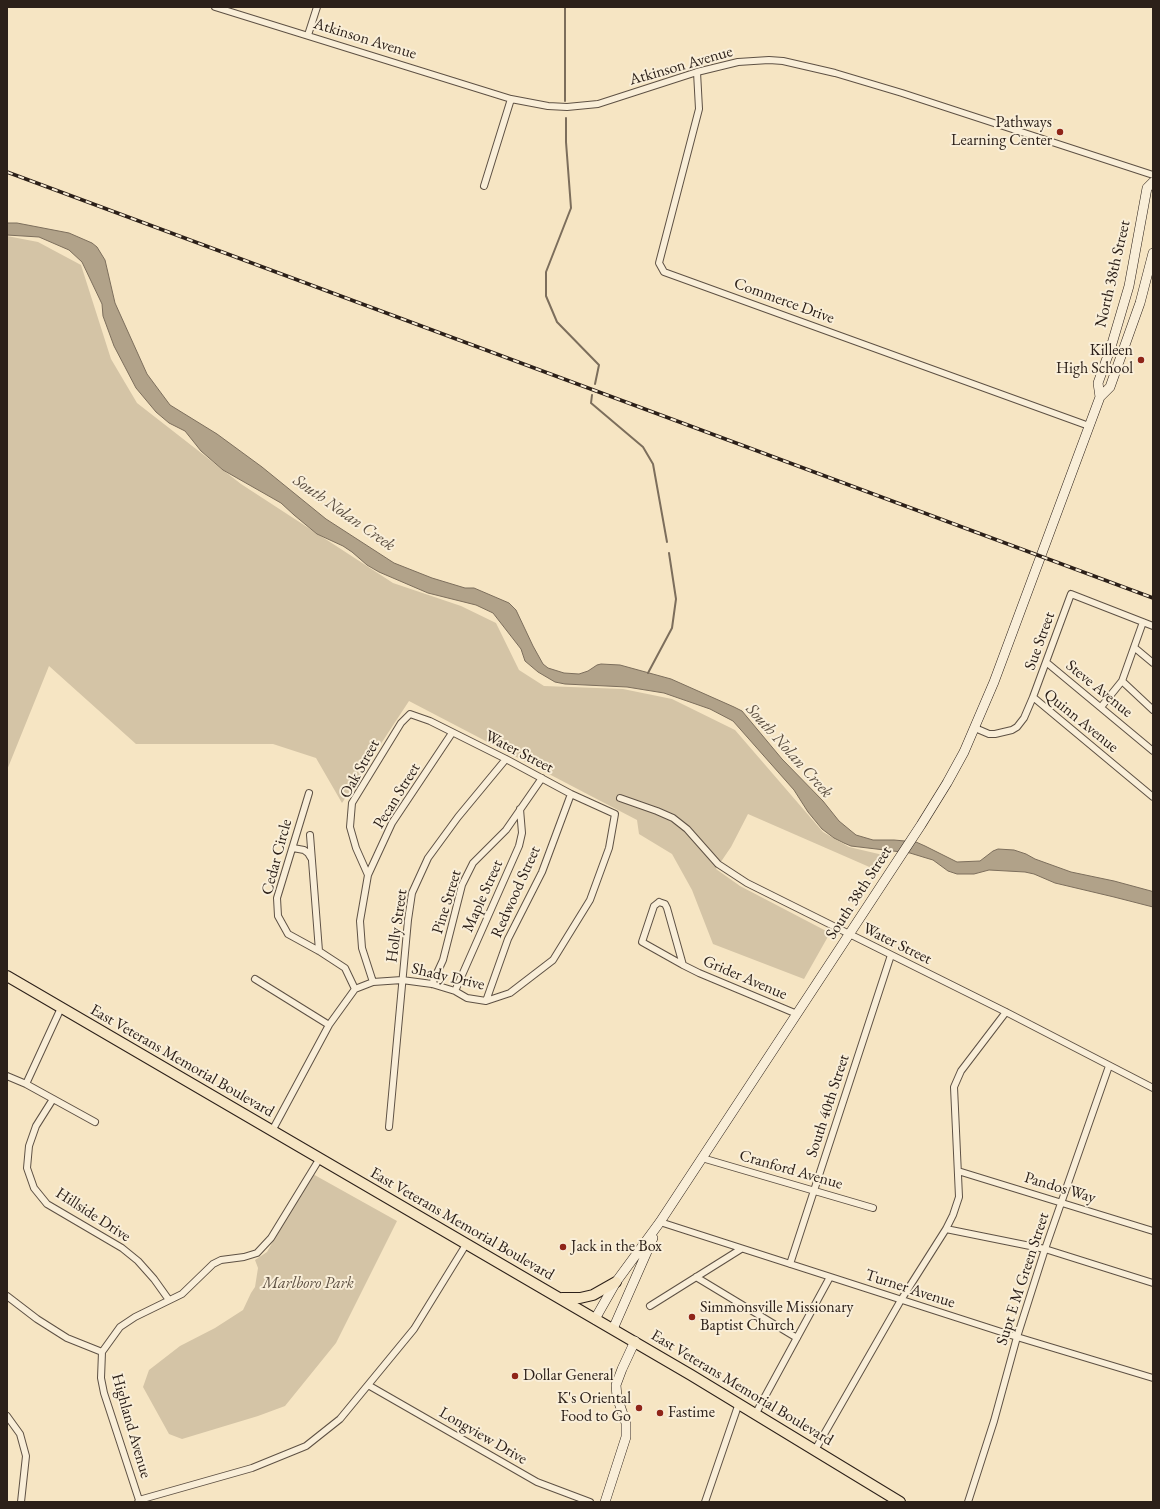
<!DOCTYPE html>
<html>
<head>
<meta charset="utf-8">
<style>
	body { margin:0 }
	#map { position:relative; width:1160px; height:1509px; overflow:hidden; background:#f6e5c3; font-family:"EB Garamond",serif }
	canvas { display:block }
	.frame { position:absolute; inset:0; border:8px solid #2c2019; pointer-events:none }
</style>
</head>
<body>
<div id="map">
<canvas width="1160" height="1509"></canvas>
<div class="frame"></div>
</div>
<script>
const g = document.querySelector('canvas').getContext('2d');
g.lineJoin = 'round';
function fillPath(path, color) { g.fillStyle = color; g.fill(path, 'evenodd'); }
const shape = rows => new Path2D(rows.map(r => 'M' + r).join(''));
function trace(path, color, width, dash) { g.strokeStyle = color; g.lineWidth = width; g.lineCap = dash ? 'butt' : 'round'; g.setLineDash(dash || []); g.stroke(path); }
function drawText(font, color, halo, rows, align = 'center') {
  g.font = font + ' "EB Garamond",serif'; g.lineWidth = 4; g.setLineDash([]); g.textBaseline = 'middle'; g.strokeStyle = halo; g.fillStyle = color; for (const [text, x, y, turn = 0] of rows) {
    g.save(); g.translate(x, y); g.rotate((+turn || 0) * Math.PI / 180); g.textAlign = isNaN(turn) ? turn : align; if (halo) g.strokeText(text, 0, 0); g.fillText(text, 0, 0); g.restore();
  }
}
const green = shape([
	[7,236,38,242,81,265,111,359,137,403,241,484,393,583,461,606,496,623,519,670,544,686,623,689,672,699,735,730,823,832,849,847,883,855,874,869,748,814,731,847,716,869,740,886,830,933,804,979,713,944,692,890,672,854,639,834,637,820,409,701,342,803,316,758,273,744,136,744,49,666,7,770],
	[311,1173,397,1221,336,1343,285,1406,258,1416,182,1439,169,1434,143,1387,149,1370,180,1346,215,1328,243,1310,251,1293,255,1287,258,1268,255,1260,267,1252]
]);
const water = shape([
	[7,223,17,223,69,233,92,243,97,247,105,260,115,303,147,374,170,405,217,434,262,467,326,519,394,563,432,578,465,588,474,588,509,603,516,610,533,646,543,664,548,668,564,673,579,674,588,671,597,665,601,664,620,665,671,679,734,707,742,711,782,759,823,801,839,821,856,835,873,840,894,840,916,842,925,846,957,862,980,861,993,851,998,849,1014,850,1026,854,1035,859,1071,872,1114,881,1151,891,1153,892,1153,907,1114,897,1055,883,1034,874,1025,872,989,870,974,874,957,874,948,871,933,860,923,857,910,853,851,846,844,843,834,838,822,829,808,812,794,790,733,721,710,709,664,693,627,687,565,684,555,682,538,672,525,661,521,649,493,613,476,605,428,593,379,572,367,565,352,552,343,546,317,534,294,515,281,503,223,470,201,451,185,431,169,423,156,412,136,388,114,346,103,316,102,304,82,262,69,250,39,237,7,235,7,223]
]);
const stream = shape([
	[565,7,565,101],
	[566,118,566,142,571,208,546,272,546,296,557,322,599,365,595,384],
	[592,395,591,403,643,447,653,464,667,542],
	[648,673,672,628,676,599,669,553]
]);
const street = shape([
	[215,7,511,99,548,106,567,107,598,104,697,72,738,62,769,60,783,61,835,73,902,93,1153,175],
	[308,35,317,7],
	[697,72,699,109,659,263,664,272,1089,426],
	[484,186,511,99],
	[1135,648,1153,663],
	[1046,662,1153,751],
	[1122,681,1153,710],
	[1033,697,1071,594,1153,626],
	[1101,707,1122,681,1143,622],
	[975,728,989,734,995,734,1012,730,1017,727,1024,718,1033,697,1153,797],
	[309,793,277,898,278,916,288,934,319,951,345,968,355,989],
	[620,798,657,811,673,818,687,829,718,864,747,883,1006,1012,1153,1088],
	[310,835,319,951],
	[293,848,304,850,308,853,311,858],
	[368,875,392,823,452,733],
	[659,902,665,904,667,908,683,965,642,942,654,906,659,902],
	[683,965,699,973,797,1014],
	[255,979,329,1025],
	[432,984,443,960,462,885,473,863,506,830,542,778],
	[455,991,519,846,522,833,520,809],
	[486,1001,508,939,542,872,571,794],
	[7,1076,26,1084,95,1122],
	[26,1084,61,1008],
	[53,1099,36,1126,29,1146,27,1168,34,1188,47,1204,122,1248,138,1261,154,1279,169,1300],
	[389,1127,408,920,412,893,428,858,458,817,506,759],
	[272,1131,329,1025,355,989,373,982,402,980,432,984,455,991,467,998,486,1001,510,993,553,960,590,900,609,848,615,814,571,794,506,759,430,721,410,714,401,723,352,803,350,827,356,848,368,875,360,921,362,948,373,982],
	[702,1158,873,1208],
	[958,1171,1153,1231],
	[660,1222,1017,1337,1153,1378],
	[946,1229,1045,1249,1153,1283],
	[790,1264,891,955],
	[696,1277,797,1338],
	[7,1296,37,1319,67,1338,102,1352],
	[650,1306,741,1249],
	[368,1385,537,1482,590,1502],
	[756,1413,830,1277],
	[7,1416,20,1434,26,1456,21,1502],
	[815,1450,901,1300,946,1229,953,1215,959,1197,954,1087,961,1071,1006,1012],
	[139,1500,104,1393,101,1378,102,1352,120,1327,135,1317,182,1294,213,1264,221,1260,244,1257,257,1253,271,1238,320,1158],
	[138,1502,139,1500,252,1468,306,1446,340,1419,414,1329,467,1243],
	[705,1502,739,1403],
	[968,1502,994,1421,1017,1337,1045,1249,1109,1066]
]);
const secondary = shape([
	[1100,397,1098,383,1111,347,1129,286,1147,188,1153,182],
	[595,1319,616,1282,660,1222,921,825,947,783,964,752,994,682,1100,397,1110,387,1140,303,1153,253],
	[613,1329,653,1238],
	[605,1502,626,1437,626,1423,617,1397,616,1385,622,1369,635,1341]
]);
const primary = shape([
	[7,976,691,1375,900,1502],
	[562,1298,580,1298,593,1295,616,1282]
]);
const rail = shape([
	[7,172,1153,598]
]);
const markers = [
	[1060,132,4,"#8f2418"],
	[1141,360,4,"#8f2418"],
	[563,1247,4,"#8f2418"],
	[692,1317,4,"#8f2418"],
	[515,1376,4,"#8f2418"],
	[639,1408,4,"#8f2418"],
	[660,1413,4,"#8f2418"]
];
const streetNames = [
	["Atkinson Avenue",365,39,17],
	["Atkinson Avenue",681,66,-16],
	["North 38th Street",1113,274,-77],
	["Commerce Drive",784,301,20],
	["Sue Street",1040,641,-70],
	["Steve Avenue",1099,689,39],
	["Quinn Avenue",1081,721,39],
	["Water Street",519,752,27],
	["Oak Street",360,769,-61],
	["Pecan Street",397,796,-58],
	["Cedar Circle",277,857,-75],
	["Redwood Street",516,892,-66],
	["South 38th Street",859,893,-57],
	["Maple Street",483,896,-66],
	["Pine Street",447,902,-73],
	["Holly Street",397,926,-82],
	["Water Street",897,944,26],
	["Shady Drive",448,977,13],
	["Grider Avenue",745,978,23],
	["East Veterans Memorial Boulevard",182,1061,30],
	["South 40th Street",828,1106,-72],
	["Cranford Avenue",791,1170,16],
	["Pandos Way",1060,1188,17],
	["Hillside Drive",93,1215,33],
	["East Veterans Memorial Boulevard",462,1224,30],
	["Supt E M Green Street",1023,1279,-72],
	["Turner Avenue",910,1289,18],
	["East Veterans Memorial Boulevard",742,1388,31],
	["Highland Avenue",131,1426,74],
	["Longview Drive",483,1436,30]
];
const poiNames = [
	["Pathways",1052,123,"right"],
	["Learning Center",1052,141,"right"],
	["Killeen",1133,351,"right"],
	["High School",1133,369,"right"],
	["Jack in the Box",571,1247],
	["Simmonsville Missionary",700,1308],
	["Baptist Church",700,1326],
	["Dollar General",523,1376],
	["K's Oriental",631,1399,"right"],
	["Food to Go",631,1417,"right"],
	["Fastime",668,1413]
];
const parkNames = [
	["Marlboro Park",308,1284]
];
const waterNames = [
	["South Nolan Creek",344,513,35],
	["South Nolan Creek",789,751,48]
];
fillPath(green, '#d4c4a6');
fillPath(water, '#b1a289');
trace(water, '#7c6e5c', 1);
trace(stream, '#7c6e5c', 2);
trace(street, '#5e5144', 8);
trace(secondary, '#2c2019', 10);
trace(primary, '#2c2019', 12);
trace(street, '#f9eed8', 6);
trace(secondary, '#f9eed8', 9);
trace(primary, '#f6e5c3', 10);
trace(rail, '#2c2019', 3.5);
trace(rail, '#f9eed8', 2, [6]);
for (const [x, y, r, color] of markers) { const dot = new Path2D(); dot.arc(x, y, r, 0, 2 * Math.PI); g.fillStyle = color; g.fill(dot); trace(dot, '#f9eed8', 1.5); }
drawText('16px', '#2c2019', '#f9eed8', streetNames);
drawText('16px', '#2c2019', '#f9eed8', poiNames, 'left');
drawText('italic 16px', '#5e5143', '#f9eed8', parkNames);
drawText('italic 17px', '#5b4e40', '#f9eed8', waterNames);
</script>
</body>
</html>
